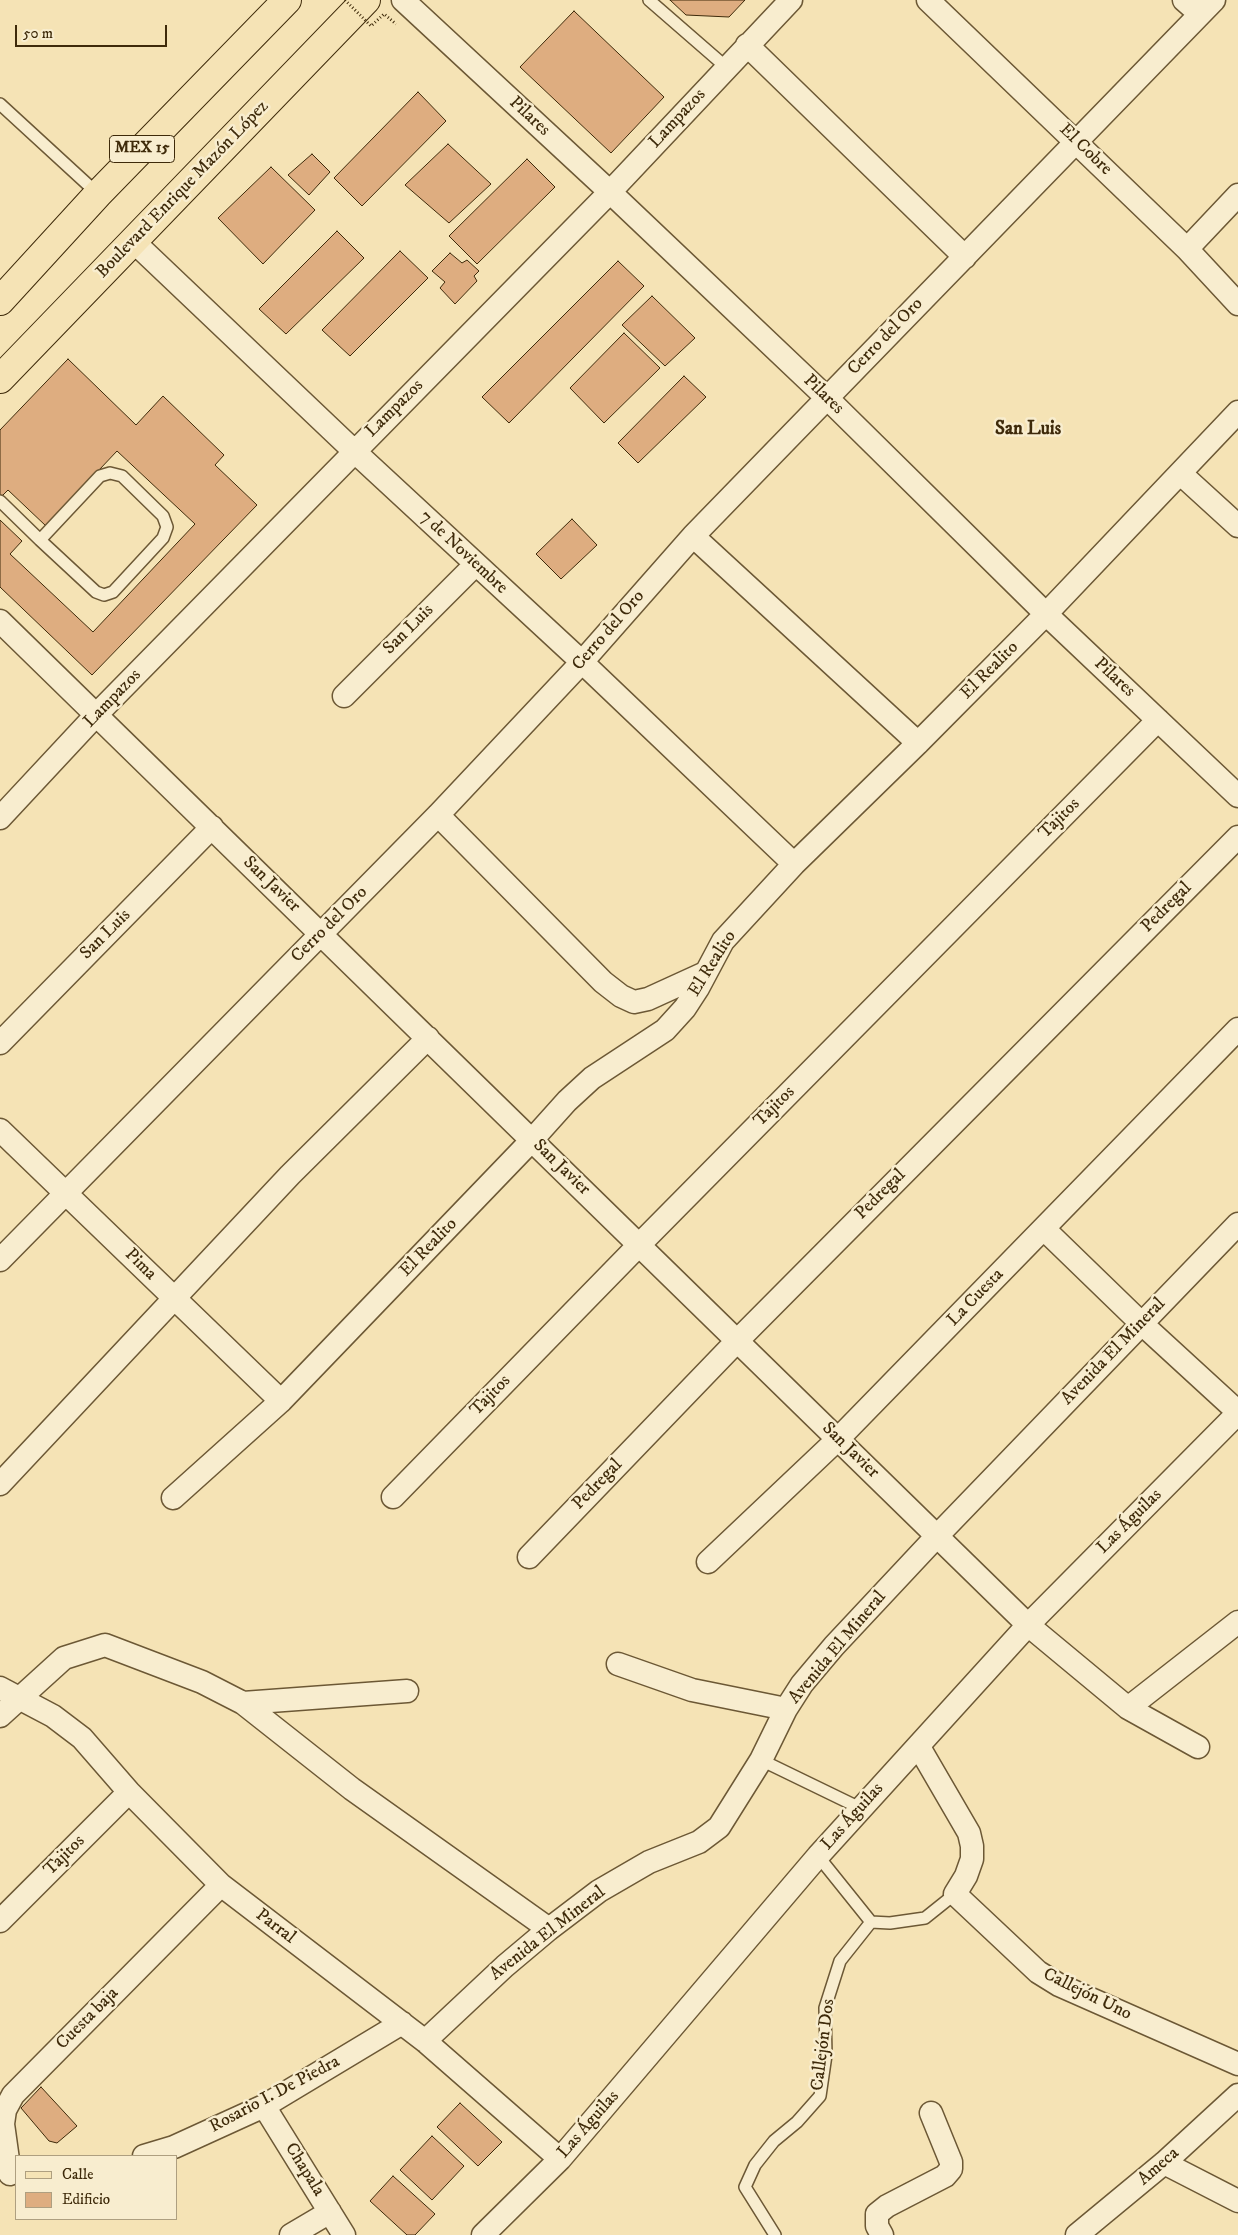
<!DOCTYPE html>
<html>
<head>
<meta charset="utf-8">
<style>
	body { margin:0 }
	#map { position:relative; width:1238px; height:2235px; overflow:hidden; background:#f5e3b5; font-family:"IM FELL DW Pica",serif }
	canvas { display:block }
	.legend { position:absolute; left:15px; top:2155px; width:162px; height:65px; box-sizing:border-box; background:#f8edcf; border:1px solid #ae9f80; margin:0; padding:6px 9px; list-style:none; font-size:15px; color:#3e2a0a }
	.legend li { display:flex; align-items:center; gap:10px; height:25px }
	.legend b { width:25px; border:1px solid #ae9f80 }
	.scale { position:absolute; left:15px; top:25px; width:152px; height:22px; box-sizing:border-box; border:2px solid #3e2a0a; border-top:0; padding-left:6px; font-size:15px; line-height:18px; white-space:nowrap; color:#3e2a0a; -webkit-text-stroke:4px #f8edcf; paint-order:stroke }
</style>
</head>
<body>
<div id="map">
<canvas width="1238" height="2235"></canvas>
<ul class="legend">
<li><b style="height:6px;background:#f5e3b5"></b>Calle</li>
<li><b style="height:14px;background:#dead80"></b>Edificio</li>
</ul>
<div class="scale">50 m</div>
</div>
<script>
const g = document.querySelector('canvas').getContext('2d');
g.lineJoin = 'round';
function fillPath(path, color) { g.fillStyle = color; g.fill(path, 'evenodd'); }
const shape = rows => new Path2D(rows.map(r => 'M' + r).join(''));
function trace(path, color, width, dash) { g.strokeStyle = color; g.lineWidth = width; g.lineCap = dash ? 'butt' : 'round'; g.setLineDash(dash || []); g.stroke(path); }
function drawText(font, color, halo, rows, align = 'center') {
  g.font = font + ' "IM FELL DW Pica",serif'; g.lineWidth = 5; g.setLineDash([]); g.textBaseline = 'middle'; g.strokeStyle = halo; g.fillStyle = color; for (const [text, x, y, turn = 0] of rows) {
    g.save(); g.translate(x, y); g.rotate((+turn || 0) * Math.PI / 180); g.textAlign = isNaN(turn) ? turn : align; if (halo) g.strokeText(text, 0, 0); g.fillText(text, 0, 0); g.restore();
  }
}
const building = shape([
	[670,0,745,0,729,17,686,15,670,0],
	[574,11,664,97,611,153,520,67,574,11],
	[418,92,446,121,362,206,334,178,418,92],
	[448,144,491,184,449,223,405,185,448,144],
	[312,154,330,172,309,195,288,175,312,154],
	[527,159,555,187,477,264,449,236,527,159],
	[271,167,315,210,263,264,218,218,271,167],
	[337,231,364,258,286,334,259,309,337,231],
	[400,251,428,278,350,356,322,330,400,251],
	[450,253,462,263,467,260,479,271,474,276,477,281,455,304,440,288,445,282,432,271,450,253],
	[618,261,644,286,509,423,482,397,618,261],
	[652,296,695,338,665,366,622,325,652,296],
	[624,333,660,368,604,423,570,388,624,333],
	[68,359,136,425,163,396,224,455,215,465,257,505,92,675,0,587,0,520,22,541,10,554,93,632,195,524,117,451,46,526,8,490,0,498,0,430,68,359],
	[684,376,706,397,638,463,618,443,684,376],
	[572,519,597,545,561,579,536,554,572,519],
	[41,2087,77,2126,57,2143,49,2141,21,2108,41,2087],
	[460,2103,502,2142,478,2166,437,2127,460,2103],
	[432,2136,464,2166,432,2200,400,2170,432,2136],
	[393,2176,435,2214,415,2235,407,2235,370,2201,393,2176]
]);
const service = shape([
	[649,0,726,67],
	[0,104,98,194],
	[0,501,40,540,96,592,104,595,113,592,163,538,167,527,163,516,122,476,110,473,100,476,40,540],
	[761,1760,860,1808],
	[818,1856,871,1922,890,1923,925,1918,955,1894],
	[775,2235,745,2187,755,2165,774,2141,797,2122,820,2096,826,2055,825,2008,840,1961,871,1922]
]);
const minor = shape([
	[403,0,610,192,827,398,1046,614,1238,796],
	[928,0,1187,249,1238,304],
	[1184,0,1200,14],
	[747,45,965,257],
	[133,241,354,451,582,662,794,864],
	[1187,249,1238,195],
	[1181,474,1238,526],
	[693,536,918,743],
	[0,621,1028,1625,1128,1708,1198,1747],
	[344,696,475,565],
	[438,815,603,982,621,996,634,1002,648,999,705,973],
	[0,818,96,715,610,192,791,0],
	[0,1043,212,827],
	[0,1130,281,1401],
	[1044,1229,1141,1323,1238,1412],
	[0,1260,438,815,582,662,693,536,1214,0],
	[0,1484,290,1175,428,1038],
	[393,1497,639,1245,1158,720],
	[173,1498,281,1401,532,1140,567,1101,592,1078,665,1030,685,1008,698,988,723,941,794,864,918,743,1046,614,1238,412],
	[529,1557,737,1341,1238,837],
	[708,1562,838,1439,1238,1029],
	[618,1664,692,1690,786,1709],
	[0,1688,53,1716,82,1738,129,1792,221,1885,425,2041,560,2159],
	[243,1703,407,1691],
	[1128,1708,1238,1622],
	[0,1716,64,1658,105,1645,202,1682,243,1703,352,1789,549,1929],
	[919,1747,969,1833,972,1846,972,1859,966,1876,955,1894,1038,1972,1059,1985,1238,2064],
	[0,1921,129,1792],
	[425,2041,505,1966,549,1929,599,1891,649,1862,699,1842,719,1827,761,1760,786,1709,802,1684,834,1646,937,1536,1238,1224],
	[264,2106,344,2235],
	[144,2156,174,2147,264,2106,402,2023],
	[1164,2163,1238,2201],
	[10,2174,3,2124,5,2110,13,2095,221,1885],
	[291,2235,330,2212],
	[483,2235,560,2159,818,1856,1028,1625,1238,1413],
	[882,2235,877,2226,877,2214,887,2206,945,2176,951,2169,951,2162,931,2113],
	[1077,2235,1164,2163,1238,2095]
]);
const primary = shape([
	[0,301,98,194,287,0],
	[0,379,366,0]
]);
const pathBridge = shape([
	[345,0,371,26,384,14,396,24]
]);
const shields = [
	[142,149,65]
];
const shieldNames = [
	["MEX 15",142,149]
];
const streetNames = [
	["Pilares",529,117,43],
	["Lampazos",678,119,-47],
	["El Cobre",1085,150,44],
	["Boulevard Enrique Mazón López",183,190,-46],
	["Cerro del Oro",886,337,-46],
	["Pilares",823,395,44],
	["Lampazos",395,409,-45],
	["7 de Noviembre",463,553,43],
	["San Luis",409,630,-45],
	["Cerro del Oro",609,631,-49],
	["El Realito",990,671,-45],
	["Pilares",1114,678,43],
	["Lampazos",113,699,-46],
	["Tajitos",1060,819,-45],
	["San Javier",271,885,44],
	["Pedregal",1167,908,-45],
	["Cerro del Oro",330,925,-45],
	["San Luis",106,935,-45],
	["El Realito",713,964,-58],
	["Tajitos",775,1107,-45],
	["San Javier",561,1168,44],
	["Pedregal",881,1195,-45],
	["El Realito",429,1248,-46],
	["Pima",140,1265,45],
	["La Cuesta",976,1298,-46],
	["Avenida El Mineral",1114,1352,-46],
	["Tajitos",491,1396,-46],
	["San Javier",850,1451,44],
	["Pedregal",598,1485,-46],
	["Las Águilas",1130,1522,-45],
	["Avenida El Mineral",838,1648,-50],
	["Las Águilas",853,1817,-48],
	["Tajitos",65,1856,-45],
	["Parral",275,1927,37],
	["Avenida El Mineral",548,1934,-38],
	["Callejón Uno",1087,1995,26],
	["Cuesta baja",88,2019,-45],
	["Callejón Dos",824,2045,-83],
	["Rosario I. De Piedra",275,2095,-28],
	["Las Águilas",589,2125,-49],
	["Ameca",1159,2167,-41],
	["Chapala",304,2170,58]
];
const neighbourhoodNames = [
	["San Luis",1028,430]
];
fillPath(building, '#dead80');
trace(building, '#3e2a0a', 1);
trace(service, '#6c5835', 14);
trace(minor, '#6c5835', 25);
trace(primary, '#3e2a0a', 30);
trace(service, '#f8edcf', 11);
trace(minor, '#f8edcf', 22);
trace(primary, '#f5e3b5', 28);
trace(pathBridge, '#3e2a0a', 3, [1, 2.5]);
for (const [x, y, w] of shields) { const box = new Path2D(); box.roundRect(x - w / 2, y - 13.5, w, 27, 4); g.fillStyle = '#f8edcf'; g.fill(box); trace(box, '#3e2a0a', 1); }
drawText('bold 16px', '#3e2a0a', null, shieldNames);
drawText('18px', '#3e2a0a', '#f8edcf', streetNames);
drawText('bold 19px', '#3e2a0a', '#f8edcf', neighbourhoodNames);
</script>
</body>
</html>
